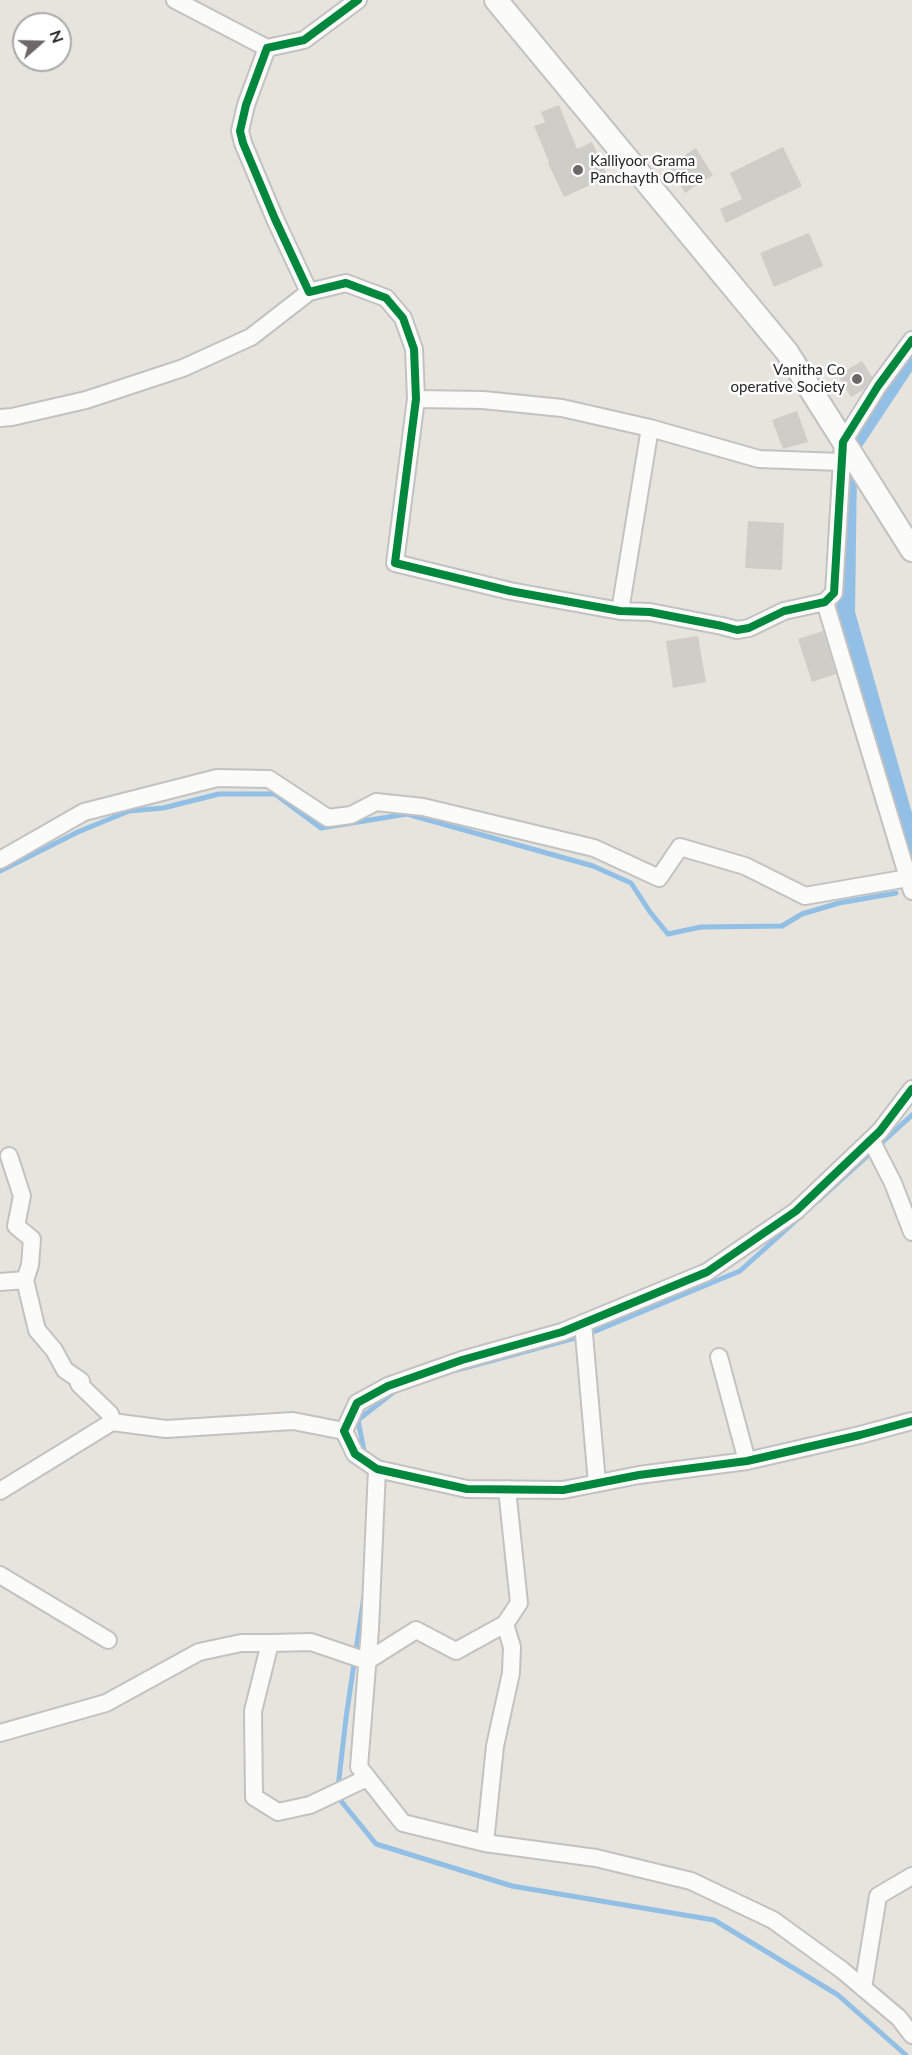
<!DOCTYPE html>
<html>
<head>
<meta charset="utf-8">
<style>
	body { margin:0 }
	#map { position:relative; width:912px; height:2055px; overflow:hidden; background:#e6e4dd; font-family:Lato,sans-serif }
	canvas { display:block }
	.north { position:absolute; left:12px; top:12px; width:60px; height:60px; box-sizing:border-box; background:#fff; border:2px solid #a9a9a9; border-radius:50%; rotate:70deg; font-size:16px; font-weight:700; line-height:24px; text-align:center; color:#272727 }
	.north::after { content:''; display:block; margin:auto; width:21px; height:27px; background:#6a6967; clip-path:polygon(50% 0,100% 100%,50% 72%,0 100%) }
</style>
</head>
<body>
<div id="map">
<canvas width="912" height="2055"></canvas>
<div class="north">N</div>
</div>
<script>
const g = document.querySelector('canvas').getContext('2d');
g.lineJoin = 'round';
const shape = rows => new Path2D(rows.map(r => 'M' + r).join(''));
function trace(path, color, width, dash) { g.strokeStyle = color; g.lineWidth = width; g.lineCap = dash ? 'butt' : 'round'; g.setLineDash(dash || []); g.stroke(path); }
function fillPath(path, color) { g.fillStyle = color; g.fill(path, 'evenodd'); }
function drawText(font, color, halo, rows, align = 'center') {
  g.font = font + ' Lato,sans-serif'; g.lineWidth = 5; g.setLineDash([]); g.textBaseline = 'middle'; g.strokeStyle = halo; g.fillStyle = color; for (const [text, x, y, turn = 0] of rows) {
    g.save(); g.translate(x, y); g.rotate((+turn || 0) * Math.PI / 180); g.textAlign = isNaN(turn) ? turn : align; if (halo) g.strokeText(text, 0, 0); g.fillText(text, 0, 0); g.restore();
  }
}
const stream = shape([
	[0,871,78,832,129,811,163,808,219,794,275,794,321,828,407,814,593,866,631,883,650,912,668,934,701,927,782,926,802,914,839,903,896,893],
	[818,1201,912,1115],
	[457,1370,586,1335,740,1271,800,1217],
	[365,1456,358,1420,395,1391],
	[364,1596,346,1718,337,1796,376,1844,512,1886,714,1920,838,1995,906,2055]
]);
const canal = shape([
	[851,447,912,355],
	[848,471,846,613,912,846]
]);
const building = shape([
	[559,105,577,149,592,142,608,177,564,197,548,163,549,162,534,126,545,122,541,112],
	[783,147,802,186,726,223,720,209,742,199,730,173],
	[696,148,713,175,685,193,668,166],
	[809,233,823,266,774,287,760,253],
	[862,361,872,377,863,390,851,397,838,375],
	[797,411,808,442,783,449,772,420],
	[748,521,784,523,782,570,745,568],
	[823,631,836,674,812,682,798,639],
	[698,636,706,682,673,688,666,641]
]);
const street = shape([
	[175,0,267,48],
	[358,0,304,40,267,48,246,105,240,131,243,143,275,219,309,292,346,283,386,298,403,318,414,349,416,399,395,563,510,591,620,611,650,612,722,626,737,630,749,628,784,611,825,602,834,593,843,442,878,386,912,340],
	[416,399,483,400,562,408,650,428,759,459,841,462],
	[0,418,12,417,86,400,183,368,251,337,309,292],
	[825,602,912,891],
	[620,611,650,428],
	[0,860,84,812,217,778,269,779,328,818,351,815,376,802,423,807,594,848,659,878,680,847,745,866,805,896,908,878],
	[912,1089,880,1131,796,1211,707,1272,562,1332,462,1360,388,1386,357,1403,344,1431,355,1454,377,1469,467,1489,563,1490,639,1475,747,1461,860,1435,912,1421],
	[871,1140,893,1183,912,1232],
	[0,1282,25,1280],
	[583,1323,597,1483],
	[719,1357,747,1461],
	[112,1422,166,1429,293,1421,344,1431],
	[377,1469,370,1629,359,1767,403,1823,485,1843,596,1858,691,1881,773,1920,842,1970,899,2018,912,2035],
	[0,1491,112,1422,110,1414,79,1384,81,1381,65,1370,54,1350,37,1330,25,1280,30,1265,32,1239,16,1226,22,1196,9,1156],
	[0,1575,108,1640],
	[270,1643,311,1642,367,1661,416,1630,456,1651,505,1624],
	[0,1733,106,1703,199,1652,241,1643,270,1643,253,1711,254,1797,278,1812,310,1805,367,1778],
	[485,1843,495,1746,511,1673,512,1647,505,1624,519,1603,507,1489],
	[863,1988,878,1896,912,1876]
]);
const secondary = shape([
	[496,0,787,352,912,550]
]);
const cycleway = shape([
	[358,0,304,40,267,48,246,105,240,131,243,143,275,219,309,292,346,283,386,298,403,318,414,349,416,399,395,563,510,591,620,611,650,612,722,626,737,630,749,628,784,611,825,602,834,593,843,442,878,386,912,340],
	[912,1089,880,1131,796,1211,707,1272,562,1332,462,1360,388,1386,357,1403,344,1431,355,1454,377,1469,467,1489,563,1490,639,1475,747,1461,860,1435,912,1421]
]);
const markers = [
	[578,170,6,"#6a6967"],
	[857,379,6,"#6a6967"]
];
const poiNames = [
	["Kalliyoor Grama",590,161],
	["Panchayth Office",590,178],
	["Vanitha Co",845,370,"right"],
	["operative Society",845,387,"right"]
];
trace(stream, '#92bfe5', 5);
trace(canal, '#92bfe5', 18);
fillPath(building, '#cfcdc8');
trace(street, '#c3c2c2', 20);
trace(secondary, '#c3c2c2', 26);
trace(street, '#fbfbfa', 16);
trace(secondary, '#fbfbfa', 22);
trace(cycleway, '#00873e', 8);
for (const [x, y, r, color] of markers) { const dot = new Path2D(); dot.arc(x, y, r, 0, 2 * Math.PI); g.fillStyle = color; g.fill(dot); trace(dot, '#fff', 2); }
drawText('15px', '#272727', '#fff', poiNames, 'left');
</script>
</body>
</html>
